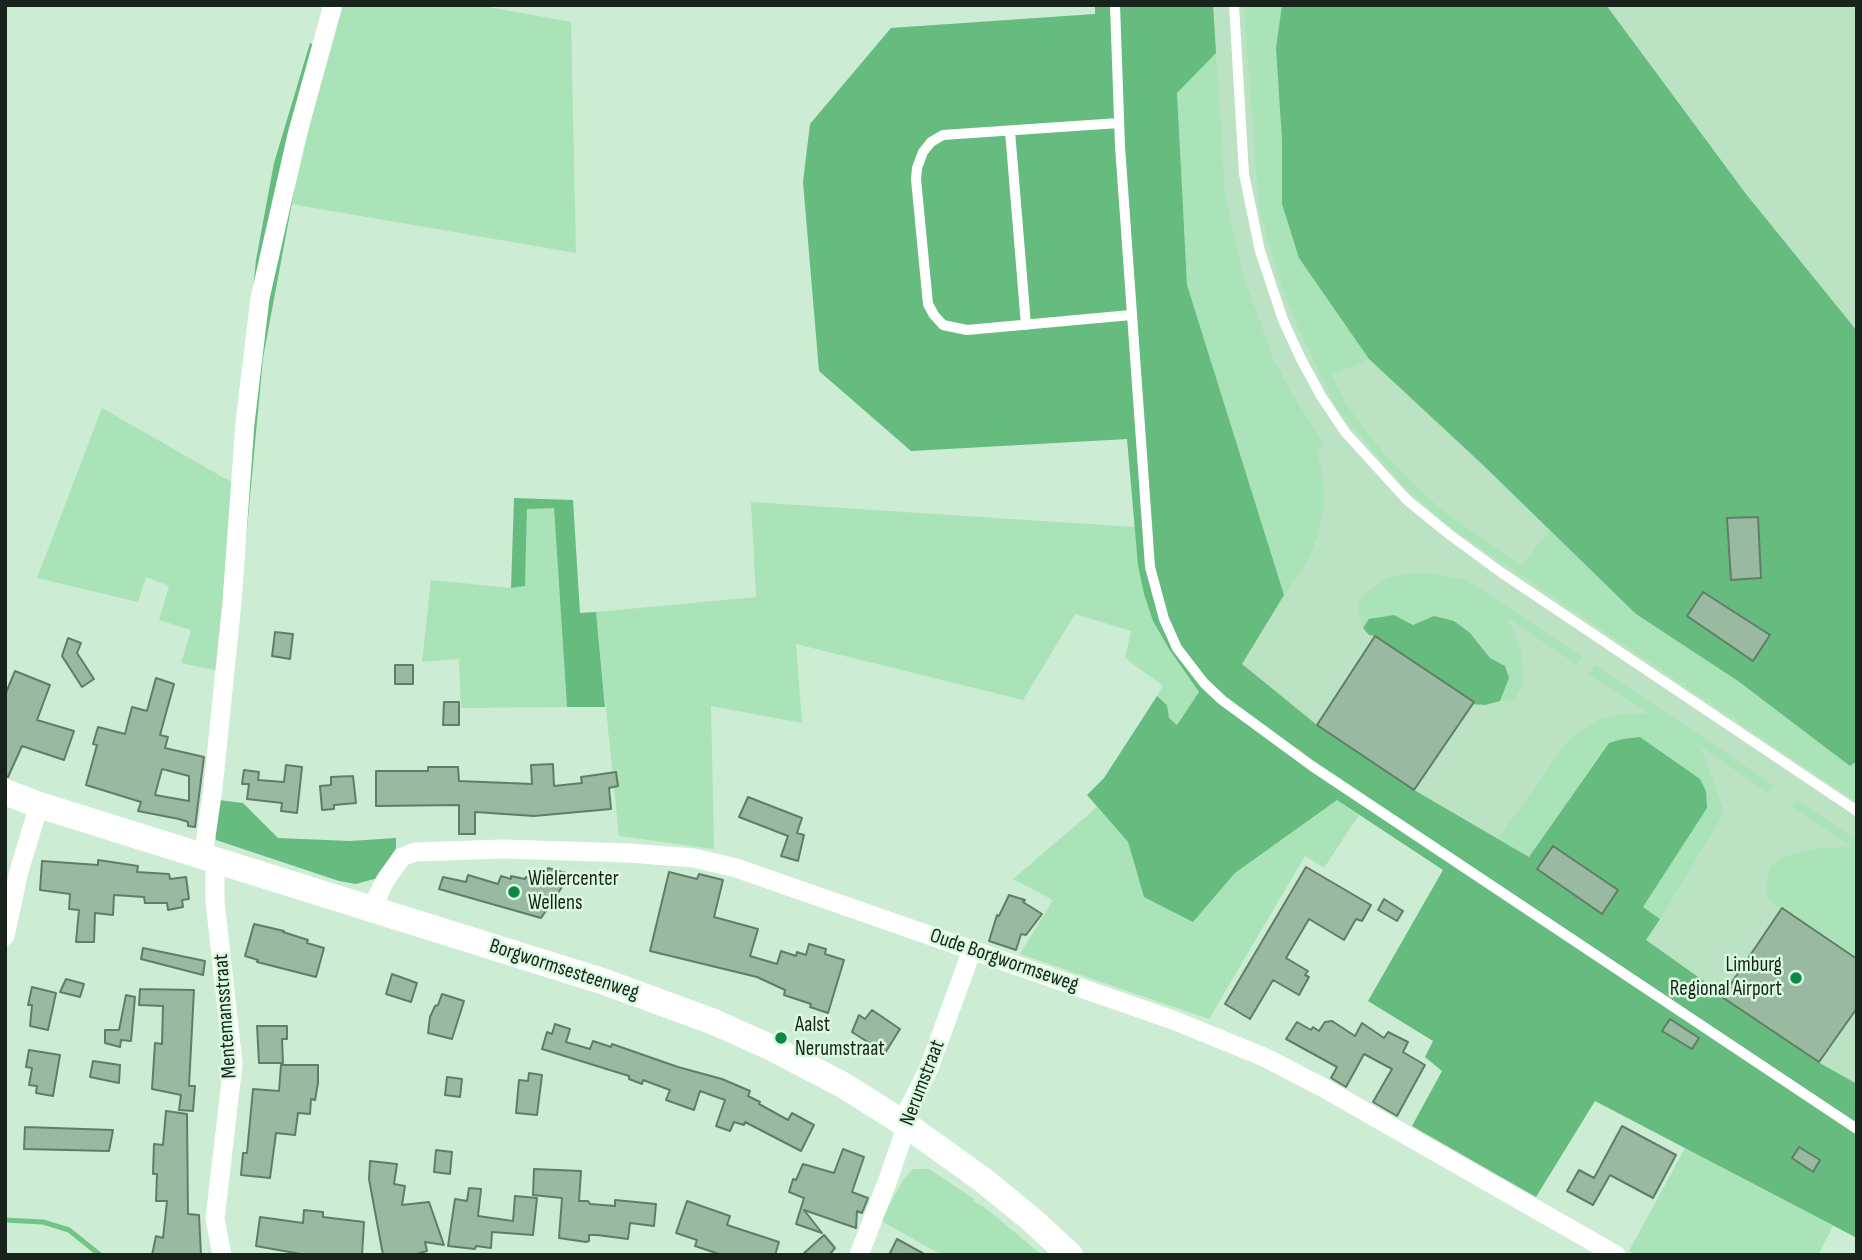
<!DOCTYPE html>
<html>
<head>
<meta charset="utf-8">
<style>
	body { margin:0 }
	#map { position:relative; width:1862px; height:1260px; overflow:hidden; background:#ccedd3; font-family:"Sofia Sans Condensed",sans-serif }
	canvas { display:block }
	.frame { position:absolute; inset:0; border:7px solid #18241b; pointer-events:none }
</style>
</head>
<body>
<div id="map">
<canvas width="1862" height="1260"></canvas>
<div class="frame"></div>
</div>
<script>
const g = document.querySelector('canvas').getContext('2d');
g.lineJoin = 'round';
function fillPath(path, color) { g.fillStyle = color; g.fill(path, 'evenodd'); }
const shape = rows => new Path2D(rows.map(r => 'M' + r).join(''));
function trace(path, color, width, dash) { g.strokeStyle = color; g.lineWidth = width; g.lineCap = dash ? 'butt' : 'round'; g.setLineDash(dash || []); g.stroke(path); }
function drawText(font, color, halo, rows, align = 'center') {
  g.font = font + ' "Sofia Sans Condensed",sans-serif'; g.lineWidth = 5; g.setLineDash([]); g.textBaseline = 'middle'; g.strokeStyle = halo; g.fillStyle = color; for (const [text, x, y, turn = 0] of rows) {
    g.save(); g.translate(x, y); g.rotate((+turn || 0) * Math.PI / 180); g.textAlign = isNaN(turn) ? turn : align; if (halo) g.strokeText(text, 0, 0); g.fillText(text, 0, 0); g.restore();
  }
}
const built = shape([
	[1095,5,1857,5,1857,1238,1584,1095,1580,959,1337,800,1235,873,1193,922,1137,876,1128,840,1199,692,1138,565,1127,439,911,451,810,124,891,28,1095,14]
]);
const green = shape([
	[339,5,478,5,571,22,576,253,291,204],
	[1244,5,1282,5,1282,204,1299,258,1369,359,1331,375,1346,404,1373,441,1409,480,1444,512,1522,566,1549,530,1636,614,1736,680,1850,766,1857,761,1857,802,1448,526,1405,487,1338,410,1299,330,1281,285,1259,208],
	[1216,53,1225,196,1243,275,1272,356,1290,391,1324,444,1317,451,1323,479,1324,506,1317,538,1303,569,1284,595,1187,285,1177,93],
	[102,408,233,483,219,671,181,663,191,630,159,620,169,586,146,577,138,602,37,578],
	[751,502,1135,527,1144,594,1153,620,1169,649,1199,692,1177,725,1169,718,1167,705,1157,696,1163,686,1125,658,1131,631,1075,614,1023,700,796,644,802,723,711,706,714,849,619,836,596,612,756,597],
	[527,508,554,508,567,707,461,708,459,659,422,662,431,580,511,588,525,586],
	[1429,573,1466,580,1582,656,1576,664,1506,617,1515,634,1521,652,1523,683,1515,700,1500,701,1509,678,1470,633,1434,616,1413,625,1369,619,1363,628,1358,613,1359,603,1365,593,1388,578,1409,574],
	[1595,665,1773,785,1769,793,1700,746,1723,809,1720,819,1660,919,1643,908,1707,808,1706,791,1699,779,1599,755,1529,857,1499,838,1570,738,1598,720,1615,715,1648,713,1588,674],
	[1337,800,1359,815,1324,868,1305,856,1209,1019,1020,954,1053,900,1013,879,1097,807,1128,842,1137,876,1193,922,1235,873],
	[1796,800,1857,840,1857,962,1776,906,1767,896,1766,885,1768,874,1773,864,1786,856,1818,848,1852,847,1792,807],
	[1685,1148,1833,1226,1818,1255,1636,1255,1629,1251],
	[913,1169,929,1169,974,1199,973,1201,983,1206,1042,1255,942,1255,881,1221,903,1180]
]);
const forest = shape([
	[1095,5,1213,5,1216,53,1177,93,1187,285,1284,595,1242,664,1317,725,1414,790,1529,857,1609,743,1623,739,1640,737,1700,779,1706,791,1707,808,1643,907,1660,919,1646,940,1818,1062,1857,1084,1857,1238,1595,1101,1536,1197,1412,1126,1442,1071,1425,1057,1433,1041,1368,1001,1443,870,1337,800,1235,873,1193,922,1144,897,1128,842,1087,795,1104,778,1157,696,1167,705,1169,718,1177,725,1199,692,1169,649,1153,621,1144,594,1138,565,1127,439,911,451,819,371,803,182,810,124,891,28,1095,14],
	[1282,5,1606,5,1746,194,1857,331,1857,761,1850,766,1738,681,1636,614,1483,465,1369,359,1299,258,1282,204,1282,140,1276,48],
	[310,43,321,47,263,358,245,550,233,483,256,260,274,163],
	[514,498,573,500,580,613,596,612,605,707,567,707,554,508,527,509,525,586,511,588],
	[1394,615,1413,625,1434,616,1454,621,1470,633,1490,658,1505,666,1509,678,1500,701,1485,705,1472,704,1473,702,1375,636,1369,635,1363,628,1369,619],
	[219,800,243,803,278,838,350,841,396,838,396,848,378,878,356,884,339,881,216,840,213,828]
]);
const stream = shape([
	[5,1220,43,1222,69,1230,100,1255]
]);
const building = shape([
	[1758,517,1761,578,1731,580,1727,518,1758,517],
	[1703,592,1770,635,1753,661,1687,616,1703,592],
	[275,632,293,634,290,659,272,656,275,632],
	[1375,636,1474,702,1414,790,1317,725,1375,636],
	[68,638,81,643,77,653,94,679,82,687,62,656,68,638],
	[395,665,413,665,413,684,395,684,395,665],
	[15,671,50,685,37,720,74,731,64,760,22,746,8,777,5,777,5,695,15,671],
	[156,678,174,684,160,735,168,737,165,748,204,757,195,827,188,826,188,822,179,819,138,811,141,802,86,785,97,745,93,744,98,727,125,734,132,707,147,711,156,678],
	[162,769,189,776,189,801,155,795,162,769],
	[444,702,459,702,459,725,443,725,444,702],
	[553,764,554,786,582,783,581,777,616,772,618,786,609,788,611,809,534,816,475,812,475,834,459,834,459,805,376,806,376,771,428,771,428,767,458,767,459,781,532,784,531,765,553,764],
	[286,765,302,767,297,813,281,811,282,803,247,799,249,784,242,784,244,770,259,772,258,780,284,782,286,765],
	[353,776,356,803,334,805,334,809,322,810,320,786,331,785,331,777,353,776],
	[748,797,802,818,797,833,804,835,798,861,781,856,788,836,739,817,748,797],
	[1553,846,1618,890,1602,914,1537,869,1553,846],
	[98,860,138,866,137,872,169,874,170,879,186,877,189,899,182,900,183,907,168,910,167,903,145,903,144,897,114,895,113,915,95,913,94,942,76,942,79,910,69,909,70,894,40,890,42,861,98,865,98,860],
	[1306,867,1371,905,1362,921,1356,919,1344,940,1309,919,1286,958,1308,971,1305,975,1309,977,1299,995,1273,980,1250,1019,1225,1004,1306,867],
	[548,868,566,873,562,887,541,918,439,889,443,877,466,882,468,875,498,884,501,876,511,879,511,876,525,879,526,877,531,878,532,875,545,879,548,868],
	[669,872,697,879,699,874,723,880,714,917,758,929,750,956,777,964,781,951,796,956,797,952,806,955,809,944,826,949,825,954,844,960,828,1013,810,1007,811,1004,784,995,785,990,757,977,650,951,669,872],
	[1009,895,1025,900,1023,902,1042,914,1026,935,1021,934,1016,950,989,941,997,915,999,916,1009,895],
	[1384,899,1403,911,1397,921,1378,910,1384,899],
	[1782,908,1857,959,1857,1008,1819,1062,1722,997,1782,908],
	[254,924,284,931,283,932,308,940,307,943,324,948,316,977,257,962,258,960,245,956,254,924],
	[143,948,205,961,203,975,141,959,143,948],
	[392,974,417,983,411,1002,386,994,392,974],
	[66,979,84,984,80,997,60,992,66,979],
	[32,987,56,993,48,1030,30,1026,32,1005,28,1005,32,987],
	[140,989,194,990,189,1086,195,1086,193,1111,179,1110,181,1095,152,1089,155,1043,162,1044,163,1006,139,1005,140,989],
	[442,994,464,1001,452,1039,428,1033,430,1017,435,1006,438,1005,442,994],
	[126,995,135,997,131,1041,121,1040,120,1047,105,1043,105,1030,119,1030,126,995],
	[872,1010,900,1029,885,1053,852,1032,859,1015,865,1019,872,1010],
	[1670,1019,1699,1038,1692,1049,1662,1031,1670,1019],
	[1332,1021,1355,1036,1362,1023,1384,1038,1388,1032,1408,1042,1403,1052,1425,1065,1397,1116,1373,1102,1392,1069,1364,1054,1346,1087,1331,1078,1337,1067,1286,1039,1297,1022,1311,1030,1313,1027,1319,1031,1325,1022,1332,1021],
	[555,1024,570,1029,566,1042,590,1049,593,1041,611,1047,612,1044,678,1067,722,1079,750,1091,748,1096,760,1102,759,1104,788,1120,792,1113,814,1125,801,1151,745,1122,744,1125,734,1122,730,1131,716,1126,725,1100,700,1091,694,1110,666,1100,670,1090,643,1080,642,1084,629,1079,629,1076,542,1049,547,1032,552,1034,555,1024],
	[257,1026,287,1026,287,1039,282,1039,283,1063,259,1063,257,1026],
	[29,1050,60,1055,53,1096,36,1093,37,1086,29,1085,32,1068,26,1067,29,1050],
	[93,1061,120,1065,119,1083,90,1077,93,1061],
	[281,1065,318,1065,318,1083,315,1100,311,1099,310,1114,298,1113,295,1135,276,1133,270,1178,241,1175,243,1153,247,1153,253,1089,279,1091,281,1065],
	[529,1073,542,1075,537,1115,516,1113,519,1080,528,1081,529,1073],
	[447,1077,462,1079,460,1097,445,1095,447,1077],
	[166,1111,187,1114,188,1214,199,1215,201,1255,152,1255,156,1236,163,1238,167,1201,156,1201,157,1174,153,1174,154,1144,163,1145,166,1111],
	[1622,1126,1676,1155,1653,1198,1610,1175,1593,1205,1567,1191,1579,1170,1594,1178,1622,1126],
	[25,1127,113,1130,109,1151,24,1149,25,1127],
	[1799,1147,1820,1160,1813,1172,1792,1158,1799,1147],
	[843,1149,864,1157,852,1192,868,1198,862,1213,857,1211,856,1228,804,1210,822,1233,796,1224,804,1198,789,1192,793,1179,796,1180,803,1164,834,1173,843,1149],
	[436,1150,452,1152,450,1174,434,1172,436,1150],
	[370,1161,397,1164,394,1184,405,1186,402,1205,429,1202,444,1245,425,1242,427,1251,413,1255,383,1255,369,1179,370,1161],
	[534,1169,581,1171,579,1201,588,1201,590,1204,615,1206,615,1200,656,1204,654,1226,630,1223,628,1239,597,1235,589,1235,589,1241,586,1242,559,1238,562,1198,533,1195,534,1169],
	[469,1188,481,1189,478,1216,513,1221,515,1196,537,1198,533,1235,492,1232,491,1248,476,1246,475,1249,448,1246,455,1199,467,1201,469,1188],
	[687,1201,730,1216,727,1225,779,1242,775,1255,722,1255,695,1246,697,1240,676,1233,687,1201],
	[304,1210,323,1212,323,1217,364,1222,362,1255,306,1255,256,1246,260,1217,303,1223,304,1210],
	[824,1235,835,1248,829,1255,802,1255,824,1235],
	[897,1239,926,1255,889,1255,897,1239]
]);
const service = shape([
	[1115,5,1120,146,1150,567,1164,619,1177,648,1204,683,1222,700,1312,766,1857,1129],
	[1234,5,1244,174,1260,251,1283,320,1301,359,1321,396,1345,432,1407,500,1450,535,1502,573,1857,811],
	[1119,123,943,135,931,142,923,152,917,168,916,179,928,304,934,315,943,325,967,330,1131,315],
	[1010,131,1026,325]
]);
const minor = shape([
	[203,857,213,788,232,602,245,423,260,298,297,135,333,5],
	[215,860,215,901,233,1064,215,1219,222,1255],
	[371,909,386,879,402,857,415,852,503,849,629,853,694,858,736,868,1173,1020,1264,1057,1322,1087,1616,1255],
	[5,936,19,871,39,805],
	[859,1255,889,1177,903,1136,907,1112,929,1068,972,950]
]);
const secondary = shape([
	[5,792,39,805,605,982,714,1022,772,1048,843,1085,905,1124,983,1180,1032,1220,1070,1255]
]);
const markers = [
	[514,892,7,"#0c8945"],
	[1796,978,7,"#0c8945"],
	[781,1038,7,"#0c8945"]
];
const poiNames = [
	["Wielercenter",528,880],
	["Wellens",528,904],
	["Limburg",1782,966,"right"],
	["Regional Airport",1782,990,"right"],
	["Aalst",795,1026],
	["Nerumstraat",795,1050]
];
const streetNames = [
	["Oude Borgwormseweg",1004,961,19],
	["Borgwormsesteenweg",564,970,18],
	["Mentemansstraat",226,1016,-94],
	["Nerumstraat",923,1083,-69]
];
fillPath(built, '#bae2c3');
fillPath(green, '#aae3b7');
fillPath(forest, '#65bc7e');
trace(stream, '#70c688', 5);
fillPath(building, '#99b9a0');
trace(building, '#607e67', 2);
trace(service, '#fff', 10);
trace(minor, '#fff', 19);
trace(secondary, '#fff', 26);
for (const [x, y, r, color] of markers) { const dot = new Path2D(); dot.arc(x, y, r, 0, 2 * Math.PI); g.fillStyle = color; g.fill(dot); trace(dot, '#d9fae0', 2.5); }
drawText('21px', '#18241b', '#d9fae0', poiNames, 'left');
drawText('21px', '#18241b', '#d9fae0', streetNames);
</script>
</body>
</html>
